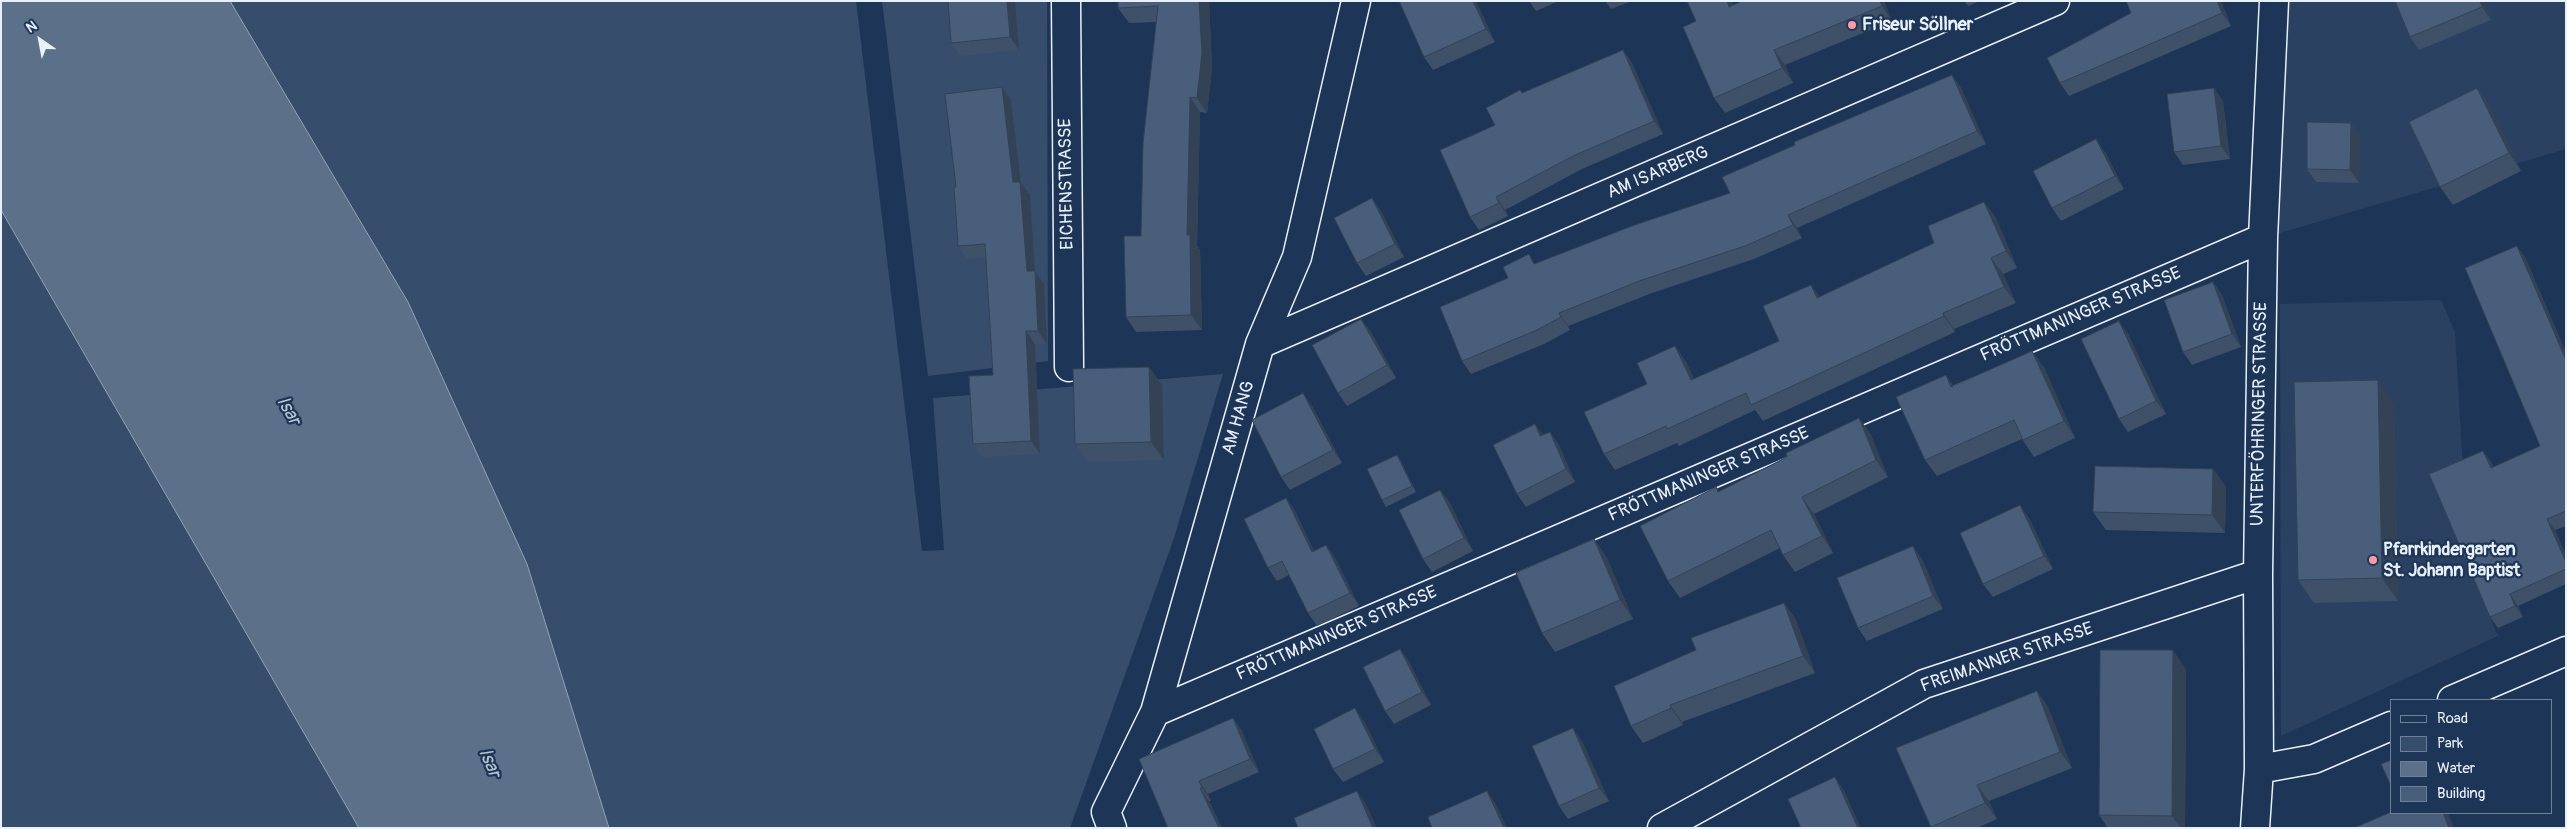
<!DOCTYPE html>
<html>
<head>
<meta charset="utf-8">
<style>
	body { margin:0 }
	#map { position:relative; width:2567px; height:829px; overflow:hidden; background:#1d3557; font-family:Pangolin,sans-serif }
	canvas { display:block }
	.frame { position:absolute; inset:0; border:2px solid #e8f1f8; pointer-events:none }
	.legend { position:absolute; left:2390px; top:699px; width:162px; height:115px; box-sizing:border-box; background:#1d3557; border:1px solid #6e8097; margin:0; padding:6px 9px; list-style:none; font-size:15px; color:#e8f1f8 }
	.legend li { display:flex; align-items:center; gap:10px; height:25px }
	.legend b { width:25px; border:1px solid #6e8097 }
	.north { position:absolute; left:15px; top:15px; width:50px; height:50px; -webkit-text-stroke:4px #1d3557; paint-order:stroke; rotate:327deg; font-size:14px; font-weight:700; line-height:20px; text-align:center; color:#e8f1f8 }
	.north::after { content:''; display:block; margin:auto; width:18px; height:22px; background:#e8f1f8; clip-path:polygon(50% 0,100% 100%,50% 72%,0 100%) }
</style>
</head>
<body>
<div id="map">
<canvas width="2567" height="829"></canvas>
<div class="frame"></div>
<ul class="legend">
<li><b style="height:6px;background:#1d3557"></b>Road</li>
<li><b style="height:14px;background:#374d6c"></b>Park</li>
<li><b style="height:14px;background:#5d7089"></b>Water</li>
<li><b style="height:14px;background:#495e7a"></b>Building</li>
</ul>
<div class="north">N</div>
</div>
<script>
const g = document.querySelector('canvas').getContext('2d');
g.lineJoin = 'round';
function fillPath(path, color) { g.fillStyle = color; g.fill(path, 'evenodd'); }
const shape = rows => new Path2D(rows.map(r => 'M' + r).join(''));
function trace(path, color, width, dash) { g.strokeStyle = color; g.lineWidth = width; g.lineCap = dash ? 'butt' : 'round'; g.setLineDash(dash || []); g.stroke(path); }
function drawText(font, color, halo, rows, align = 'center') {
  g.font = font + ' Pangolin,sans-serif'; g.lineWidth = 4.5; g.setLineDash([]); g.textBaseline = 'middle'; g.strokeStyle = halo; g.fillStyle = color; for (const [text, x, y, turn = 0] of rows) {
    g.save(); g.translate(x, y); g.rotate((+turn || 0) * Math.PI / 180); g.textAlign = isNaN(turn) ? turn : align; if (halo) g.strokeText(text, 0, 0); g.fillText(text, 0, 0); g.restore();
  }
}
const built = shape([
	[2268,1,2566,1,2566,149,2263,238],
	[2441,300,2455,332,2463,469,2433,484,2498,636,2281,736,2280,304]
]);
const green = shape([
	[230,1,856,1,922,551,944,550,933,398,1223,374,1174,538,1070,828,609,828,527,564,408,302],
	[882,1,1047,1,1048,361,928,376],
	[1,210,351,813,359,828,1,828]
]);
const water = shape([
	[1,1,230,1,408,302,527,564,609,828,359,828,1,210,1,1]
]);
const street = shape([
	[1066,1,1069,367],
	[1260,344,2055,1],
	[2452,700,2566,651],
	[1155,712,2263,238],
	[2259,769,2314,759,2391,726],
	[1112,828,1106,812,1155,712,1260,344,1297,257,1356,1],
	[1662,828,1924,684,2258,574],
	[2255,828,2259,769,2258,574,2263,238,2274,1]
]);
const wall = shape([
	[1015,1,1019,50,960,56,951,43],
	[1118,1,1209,1,1212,68,1207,113,1200,112,1197,246,1200,250,1202,330,1136,332,1126,317,1141,236,1157,22,1129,23,1118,8],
	[1476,1,1495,42,1433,70,1424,57],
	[1529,1,1559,1,1536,11],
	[1605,1,1632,1,1611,9],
	[1687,1,1731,1,1733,5,1884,1,1892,21,1785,65,1793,83,1725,113,1714,98,1696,21],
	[1964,1,1980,1,1968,6],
	[2221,1,2231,26,2069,96,2060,83],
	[2484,1,2491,20,2419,50,2410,37],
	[1623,50,1632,63,1663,134,1582,169,1505,210,1508,216,1479,230,1470,217,1495,125,1520,90,1522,93],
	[1952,75,1961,88,1986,144,1797,228,1802,238,1754,259,1652,293,1568,326,1570,330,1544,344,1471,374,1462,361,1508,278,1536,264,1730,193,1795,145],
	[1002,87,1011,100,1020,182,1030,195,1035,272,1044,284,1047,344,1035,344,1040,454,982,457,973,444,993,375,986,257,967,259,958,246,956,187],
	[2214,88,2223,101,2230,159,2183,165,2174,152],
	[2477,88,2490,107,2521,171,2453,205,2440,187],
	[2351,123,2360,136,2359,183,2316,182,2307,169],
	[2105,152,2124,189,2061,221,2052,208],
	[1372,198,1381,211,1404,257,1366,276,1357,263],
	[1984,202,1996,218,2017,268,2003,274,2016,303,1954,329,1955,332,1763,421,1755,410,1679,446,1677,443,1615,470,1604,454,1647,384,1675,346,1686,362,1694,379,1779,341,1820,297,1934,243],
	[2525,257,2566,353,2566,526,2555,530,2566,555,2566,584,2518,606,2523,617,2498,628,2490,617,2483,451,2491,462,2493,467,2540,446],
	[2213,282,2222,295,2241,347,2192,365,2183,352],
	[1361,319,1371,332,1396,378,1347,406,1338,393],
	[2128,334,2166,414,2128,432,2119,419],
	[1149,367,1162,385,1164,460,1088,462,1075,444],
	[2044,367,2075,438,2034,457,2022,439,1937,476,1925,460,1953,386],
	[2394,403,2398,601,2314,603,2298,580],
	[1312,406,1342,463,1290,490,1281,477],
	[1859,418,1871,435,1888,477,1814,514,1833,553,1795,572,1783,555,1780,548,1680,598,1668,581,1716,487,1719,492,1787,457],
	[1535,424,1542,435,1550,432,1559,445,1575,482,1526,507,1517,494],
	[1397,455,1401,461,1416,492,1386,507,1382,500],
	[2213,469,2226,487,2225,533,2106,530,2093,512],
	[1440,490,1450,503,1473,551,1432,572,1423,559],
	[1286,498,1295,511,1314,551,1326,545,1335,558,1359,606,1317,626,1308,613,1289,575,1277,581,1268,568],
	[2029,518,2053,569,1993,597,1983,584],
	[1594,539,1607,558,1633,619,1555,652,1542,633],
	[1922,559,1943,609,1867,641,1858,628],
	[1784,603,1796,620,1815,673,1682,722,1683,725,1643,743,1631,726,1696,650],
	[1400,649,1409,662,1431,705,1394,724,1385,711],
	[2186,669,2185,828,2108,828,2099,815],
	[2037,691,2048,707,2072,768,1989,801,1997,819,1977,828,1931,828,1896,748],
	[1233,718,1242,731,1259,772,1208,794,1211,801,1209,801,1222,828,1168,828],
	[1364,721,1384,762,1343,782,1333,769],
	[1582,741,1609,801,1568,819,1559,806]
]);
const shadedWall = shape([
	[1007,1,1015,1,1019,50,1010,37],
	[1199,1,1209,1,1212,68,1207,113,1197,98],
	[1473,1,1476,1,1495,42,1486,29],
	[1727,1,1731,1,1740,22,1729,7],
	[1880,1,1884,1,1892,21,1882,6],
	[2217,1,2221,1,2231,26,2222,13],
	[2480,1,2484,1,2491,20,2482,7],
	[1623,50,1632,63,1663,134,1654,121],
	[1774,50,1785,65,1793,83,1782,68],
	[1952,75,1961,88,1986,144,1977,131],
	[1002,87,1011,100,1021,185,1020,182,1030,195,1035,272,1044,284,1047,344,1038,331,1027,271,1013,182],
	[2214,88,2223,101,2230,159,2221,146],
	[2477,88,2490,107,2521,171,2509,153],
	[1190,97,1200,112,1197,246,1200,250,1202,330,1191,315,1187,235],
	[2351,123,2360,136,2359,183,2350,170],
	[2096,139,2105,152,2124,189,2115,176],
	[1496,197,1505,210,1508,216,1499,203],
	[1372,198,1381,211,1404,257,1395,244],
	[1984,202,1996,218,2017,268,2006,251],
	[1788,215,1797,228,1802,238,1793,225],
	[2517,246,2525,257,2566,353,2566,360],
	[1991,258,2003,274,2016,303,2004,287],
	[2213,282,2222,295,2241,347,2232,334],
	[1811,285,1823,301,1817,298],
	[1559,313,1568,326,1570,330,1561,317],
	[1943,313,1954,329,1955,332,1944,316],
	[1361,319,1371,332,1396,378,1387,365],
	[2119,321,2128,334,2166,414,2156,401],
	[1026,331,1035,344,1040,454,1031,441],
	[1675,346,1686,362,1702,396,1691,380],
	[2032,351,2044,367,2075,438,2064,421],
	[1149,367,1162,385,1164,460,1151,442],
	[1946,375,1957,391,1951,387],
	[2378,380,2394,403,2398,601,2382,578],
	[1303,393,1312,406,1342,463,1333,450],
	[1859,418,1871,435,1888,477,1876,460],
	[1535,424,1544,437,1540,436],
	[1550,432,1559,445,1575,482,1566,469],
	[2483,451,2491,462,2498,479,2491,468],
	[1397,455,1401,461,1416,492,1412,486],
	[2213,469,2226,487,2225,533,2212,515],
	[1440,490,1450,503,1473,551,1464,538],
	[1802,497,1814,514,1833,553,1822,536],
	[1286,498,1295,511,1321,565,1312,552],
	[2020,505,2029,518,2053,569,2044,556],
	[2547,519,2555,530,2566,555,2566,562],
	[1594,539,1607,558,1633,619,1620,600],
	[1326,545,1335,558,1359,606,1350,593],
	[1913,546,1922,559,1943,609,1933,596],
	[2510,594,2518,606,2523,617,2515,606],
	[1784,603,1796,620,1815,673,1803,656],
	[1400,649,1409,662,1431,705,1422,692],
	[2173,650,2186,669,2185,828,2181,828,2172,816],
	[2037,691,2048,707,2072,768,2060,752],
	[1670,705,1682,722,1683,725,1671,708],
	[1355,708,1364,721,1384,762,1375,749],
	[1233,718,1242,731,1259,772,1250,759],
	[1573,728,1582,741,1609,801,1599,788],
	[1835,777,1844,790,1861,828,1858,828],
	[1199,781,1208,794,1211,801,1202,788],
	[1977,785,1989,801,1997,819,1985,803],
	[1200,788,1209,801,1222,828,1219,828],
	[1357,791,1366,804,1377,828,1373,828],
	[1487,791,1496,804,1507,828,1504,828],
	[2443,813,2448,813,2454,828,2449,828]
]);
const building = shape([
	[948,1,1007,1,1010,37,951,43,948,1],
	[1118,1,1199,1,1202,53,1197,98,1190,97,1187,235,1190,235,1191,315,1126,317,1124,236,1141,236,1143,143,1158,6,1118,8,1118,1],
	[1399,1,1473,1,1486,29,1424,57,1399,1],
	[1687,1,1727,1,1729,7,1742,1,1880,1,1882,6,1774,50,1782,68,1714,98,1683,27,1696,21,1687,1],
	[2126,1,2217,1,2222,13,2060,83,2047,58,2131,13,2126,1],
	[2395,1,2480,1,2482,7,2410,37,2395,1],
	[1623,50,1654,121,1573,156,1496,197,1499,203,1470,217,1440,150,1495,125,1486,108,1520,90,1522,93,1623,50],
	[1952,75,1977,131,1788,215,1793,225,1745,246,1642,280,1559,313,1561,317,1535,331,1462,361,1440,307,1508,278,1503,267,1529,254,1534,264,1632,226,1730,193,1722,177,1795,145,1794,142,1952,75],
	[1002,87,1013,182,1020,182,1027,271,1035,271,1038,331,1026,331,1031,441,973,444,969,376,993,375,985,244,958,246,954,187,956,187,945,94,1002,87],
	[2214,88,2221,146,2174,152,2167,94,2214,88],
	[2477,88,2509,153,2440,187,2409,122,2477,88],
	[2307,122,2351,123,2350,170,2307,169,2307,122],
	[2096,139,2115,176,2052,208,2033,171,2096,139],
	[1372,198,1395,244,1357,263,1334,218,1372,198],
	[1984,202,2006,251,1991,258,2004,287,1943,313,1944,316,1751,405,1746,393,1667,429,1666,426,1604,454,1584,412,1647,384,1637,363,1675,346,1691,380,1779,341,1763,306,1811,285,1817,298,1934,243,1928,226,1984,202],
	[2517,246,2566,360,2566,511,2547,519,2566,562,2566,569,2510,594,2515,606,2490,617,2429,474,2483,451,2491,468,2540,446,2465,268,2517,246],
	[2213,282,2232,334,2183,352,2164,300,2213,282],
	[1361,319,1387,365,1338,393,1312,345,1361,319],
	[2119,321,2156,401,2119,419,2081,339,2119,321],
	[2032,351,2064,421,2023,440,2014,420,1925,460,1896,397,1946,375,1951,387,2032,351],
	[1149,367,1151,442,1075,444,1073,369,1149,367],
	[2378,380,2382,578,2298,580,2294,382,2378,380],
	[1303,393,1333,450,1281,477,1252,420,1303,393],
	[1859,418,1876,460,1802,497,1822,536,1783,555,1771,530,1668,581,1640,526,1716,487,1718,492,1787,457,1786,453,1859,418],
	[1535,424,1540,436,1550,432,1566,469,1517,494,1493,445,1535,424],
	[1397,455,1412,486,1382,500,1367,469,1397,455],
	[2095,466,2213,469,2212,515,2093,512,2095,466],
	[1440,490,1464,538,1423,559,1399,510,1440,490],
	[1286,498,1312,552,1326,545,1350,593,1308,613,1282,561,1268,568,1244,519,1286,498],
	[2020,505,2044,556,1983,584,1960,533,2020,505],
	[1594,539,1620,600,1542,633,1516,573,1594,539],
	[1913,546,1933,596,1858,628,1837,578,1913,546],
	[1784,603,1803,656,1670,705,1671,708,1631,726,1614,686,1696,650,1691,638,1784,603],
	[1400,649,1422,692,1385,711,1363,667,1400,649],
	[2100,650,2173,650,2172,816,2099,815,2100,650],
	[2037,691,2060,752,1977,785,1985,803,1931,827,1896,748,2037,691],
	[1355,708,1375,749,1333,769,1314,729,1355,708],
	[1233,718,1250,759,1199,781,1202,788,1200,788,1219,828,1168,828,1139,759,1233,718],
	[1573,728,1599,788,1559,806,1532,746,1573,728],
	[2391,760,2391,786,2381,764,2391,760],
	[1835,777,1858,828,1801,828,1788,799,1835,777],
	[1357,791,1373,828,1298,828,1294,818,1357,791],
	[1487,791,1504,828,1432,828,1428,817,1487,791],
	[2391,812,2443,813,2449,828,2354,828,2391,812]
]);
const markers = [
	[1852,25,5,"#ff9aa2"],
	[2373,560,5,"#ff9aa2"]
];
const poiNames = [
	["Friseur Söllner",1862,25],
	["Pfarrkindergarten",2383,550],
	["St. Johann Baptist",2383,571]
];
const streetNames = [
	["AM ISARBERG",1658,173,-23],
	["EICHENSTRASSE",1067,184,-91],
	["FRÖTTMANINGER STRASSE",2081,315,-23],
	["UNTERFÖHRINGER STRASSE",2260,414,-89],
	["AM HANG",1239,418,-74],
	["FRÖTTMANINGER STRASSE",1709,475,-23],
	["FRÖTTMANINGER STRASSE",1337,634,-23],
	["FREIMANNER STRASSE",2007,658,-19]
];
const waterNames = [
	["Isar",288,411,60],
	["Isar",489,763,67]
];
fillPath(built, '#2a4162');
fillPath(green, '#374d6c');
fillPath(water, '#5d7089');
trace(water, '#95a4b5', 1);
trace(street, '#e8f1f8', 31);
trace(street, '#1d3557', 28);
fillPath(wall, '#3f5169');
fillPath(shadedWall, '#334255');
fillPath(building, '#495e7a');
trace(building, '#334255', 1);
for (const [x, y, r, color] of markers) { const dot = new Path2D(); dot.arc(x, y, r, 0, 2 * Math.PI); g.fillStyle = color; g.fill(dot); trace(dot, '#1d3557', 2); }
drawText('bold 18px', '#e8f1f8', '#1d3557', poiNames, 'left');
drawText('18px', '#e8f1f8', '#1d3557', streetNames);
drawText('italic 19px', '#b7c4d1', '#1d3557', waterNames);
</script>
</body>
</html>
